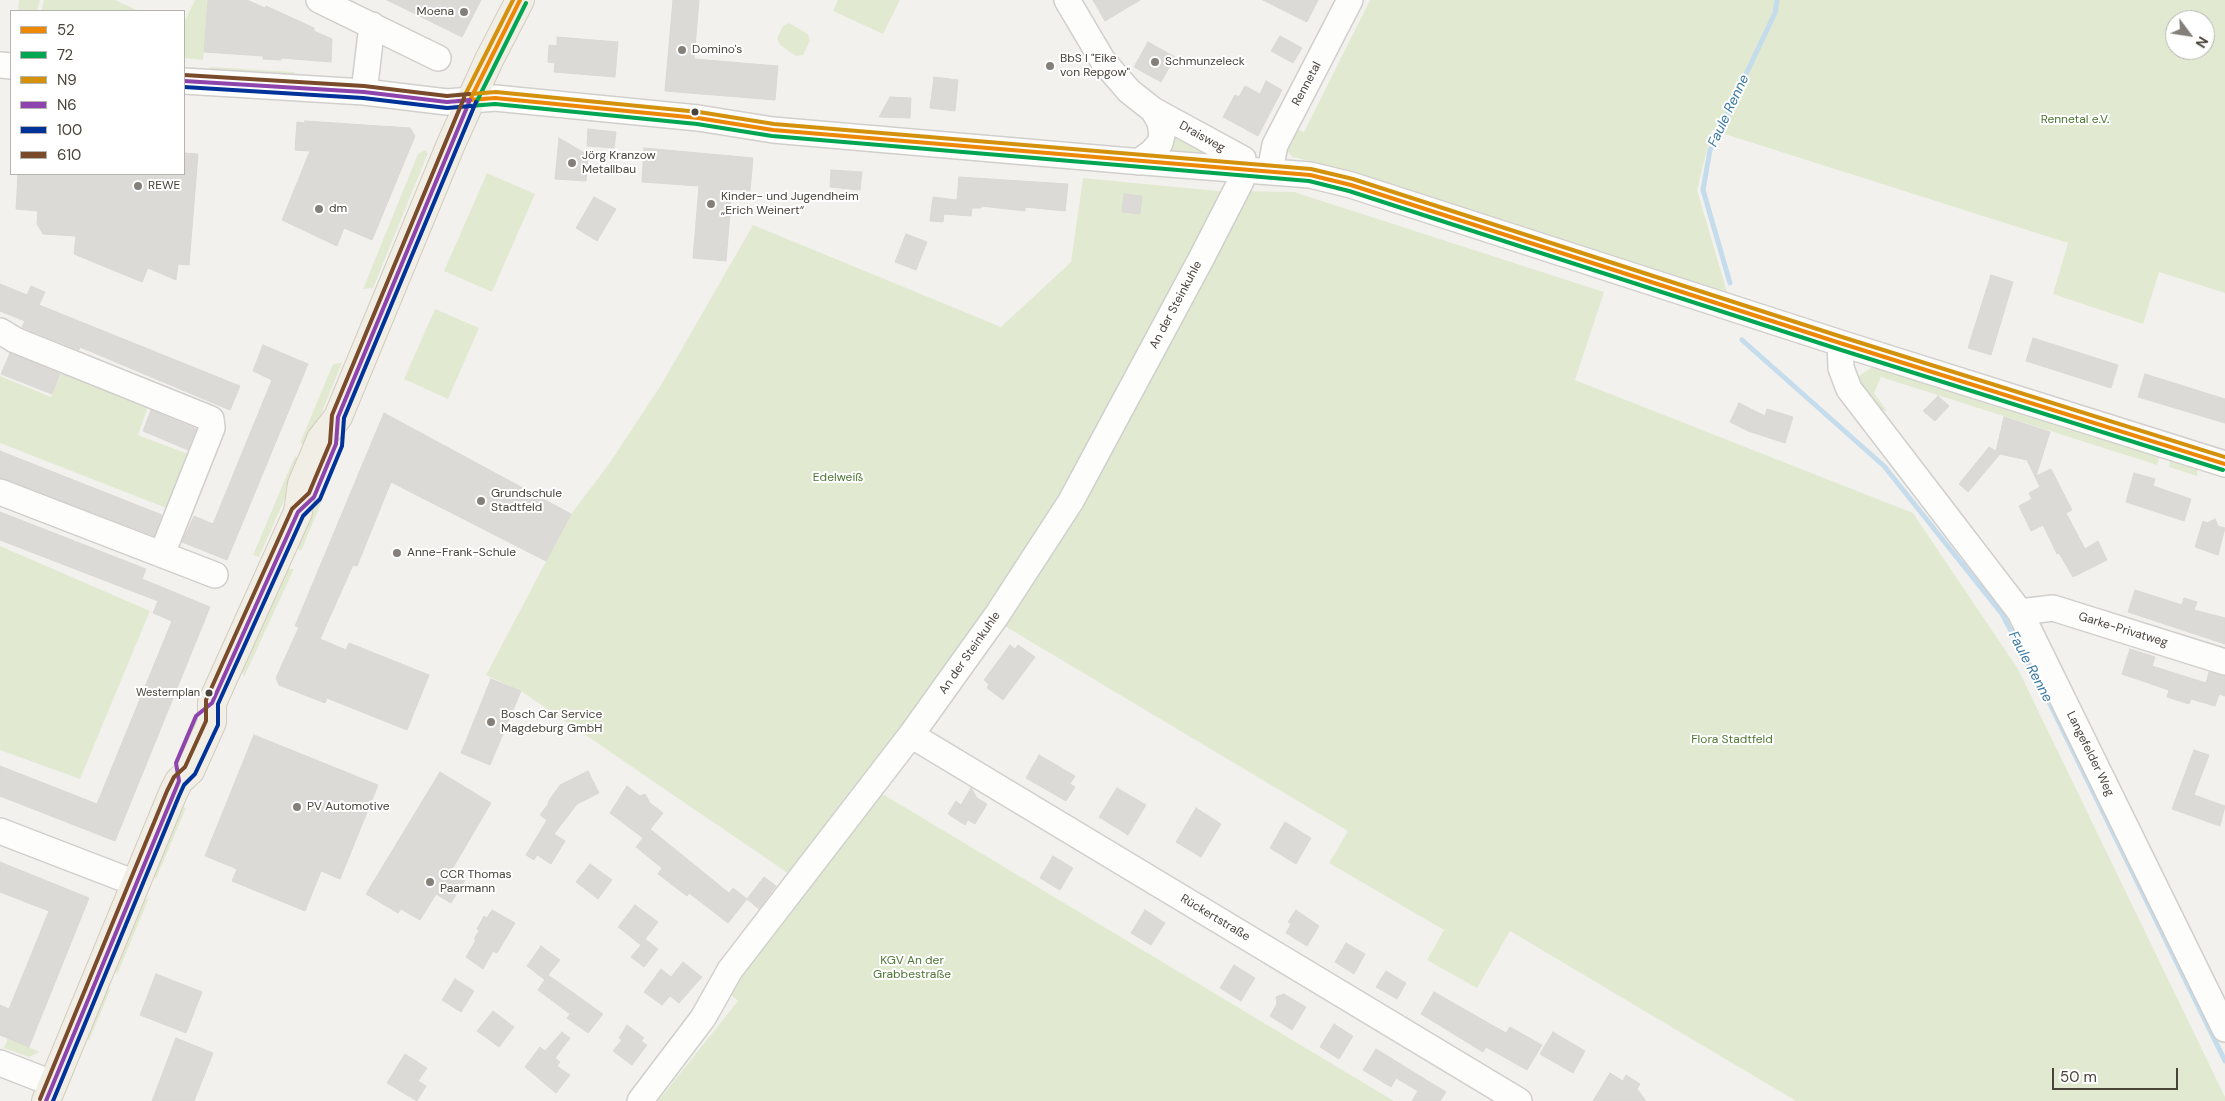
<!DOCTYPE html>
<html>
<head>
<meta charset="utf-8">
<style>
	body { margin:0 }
	#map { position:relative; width:2225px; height:1101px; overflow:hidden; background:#f3f1ee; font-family:"DM Sans",sans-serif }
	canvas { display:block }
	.legend { position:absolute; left:10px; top:10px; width:175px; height:165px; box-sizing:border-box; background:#fff; border:1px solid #b6b4b0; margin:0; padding:6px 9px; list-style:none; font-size:15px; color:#49433a }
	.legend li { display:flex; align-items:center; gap:10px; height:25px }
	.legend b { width:25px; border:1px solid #b6b4b0 }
	.north { position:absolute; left:2165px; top:10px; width:50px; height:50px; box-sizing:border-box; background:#fff; border:1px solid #b6b4b0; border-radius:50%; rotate:121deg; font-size:14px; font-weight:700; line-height:20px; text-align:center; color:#49433a }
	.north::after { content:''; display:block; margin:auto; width:18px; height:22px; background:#848079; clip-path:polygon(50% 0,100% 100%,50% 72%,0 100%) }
	.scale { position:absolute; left:2052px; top:1068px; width:126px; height:22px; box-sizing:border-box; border:2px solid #49433a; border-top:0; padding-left:6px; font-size:15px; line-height:18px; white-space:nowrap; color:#49433a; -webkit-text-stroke:4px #fff; paint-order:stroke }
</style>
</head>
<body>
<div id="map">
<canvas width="2225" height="1101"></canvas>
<ul class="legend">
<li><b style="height:6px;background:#ed8806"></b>52</li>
<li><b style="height:6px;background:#00a651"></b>72</li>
<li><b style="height:6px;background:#d4920c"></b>N9</li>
<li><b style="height:6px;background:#8e44ad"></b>N6</li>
<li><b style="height:6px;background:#039"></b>100</li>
<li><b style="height:6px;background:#7a4b2a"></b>610</li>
</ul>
<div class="north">N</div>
<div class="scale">50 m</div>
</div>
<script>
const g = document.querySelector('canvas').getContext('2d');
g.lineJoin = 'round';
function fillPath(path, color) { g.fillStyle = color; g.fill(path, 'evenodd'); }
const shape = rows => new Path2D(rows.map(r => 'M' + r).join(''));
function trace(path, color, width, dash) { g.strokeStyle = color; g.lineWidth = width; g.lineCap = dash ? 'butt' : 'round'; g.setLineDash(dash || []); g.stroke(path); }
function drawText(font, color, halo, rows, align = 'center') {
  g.font = font + ' "DM Sans",sans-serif'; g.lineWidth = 4; g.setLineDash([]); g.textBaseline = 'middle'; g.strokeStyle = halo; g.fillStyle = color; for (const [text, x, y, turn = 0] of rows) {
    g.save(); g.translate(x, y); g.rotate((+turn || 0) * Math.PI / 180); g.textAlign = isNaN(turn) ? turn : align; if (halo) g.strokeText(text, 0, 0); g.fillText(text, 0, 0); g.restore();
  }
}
const green = shape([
	[19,0,40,0,37,11,18,11],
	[44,0,115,0,139,11,41,11],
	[195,0,208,0,203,60,184,58,184,22],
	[838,0,900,0,883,34,833,11],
	[1370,0,2225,0,2225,293,2159,272,2143,324,2053,294,2068,243,1712,130,1697,190,1727,292,1338,168,1293,157,1288,152,1288,145,1296,128,1304,132],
	[2175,20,2205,20,2205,50,2175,50],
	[789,23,808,34,810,41,803,55,796,56,780,45,777,38,783,26],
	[210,67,294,72,294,74,210,71],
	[1172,131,1206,153,1166,151],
	[425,150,428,153,373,288,363,289,418,154],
	[487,173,535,194,492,292,444,271],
	[1083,178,1228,192,1072,484,1001,594,792,876,521,691,486,675,571,514,609,464,661,385,753,225,1001,327,1071,262],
	[1243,191,1294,192,1604,292,1575,380,1913,513,2018,669,2225,1097,2225,1101,1796,1101,1510,931,1477,988,1427,960,1444,930,1329,863,1348,831,998,622],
	[435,309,479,328,448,399,404,379],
	[342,363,308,446,300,443,333,364],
	[65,365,150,401,138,435,196,457,174,511,0,443,0,376,51,397],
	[1872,367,2160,456,2157,465,1881,377,1874,393,1887,411,1873,408,1857,380,1860,375],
	[295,456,302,460,259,557,253,555],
	[2171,458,2198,467,2197,476,2169,467],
	[320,497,322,501,301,551,296,548],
	[0,546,150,611,80,779,0,750],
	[288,569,294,569,244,677,242,672],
	[876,790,1394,1101,658,1101,738,1001,727,991],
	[182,807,186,808,156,879,153,874],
	[149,898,117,975,114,969,144,900],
	[111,988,89,1041,87,1037,106,991],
	[8,1038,40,1052,29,1057,4,1048]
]);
const stream = shape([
	[1730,283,1703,190,1710,150,1775,13,1777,0],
	[1742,340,1884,466,2002,614,2048,700,2225,1061]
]);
const building = shape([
	[208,0,247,0,265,8,266,6,314,28,314,31,332,39,331,62,281,58,281,60,263,59,263,56,204,52,208,0],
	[387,0,481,0,462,37,387,0],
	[673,0,699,0,694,59,778,66,775,100,665,91,673,0],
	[1093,0,1140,0,1105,21,1093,0],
	[1263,0,1318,0,1307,22,1263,0],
	[1280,36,1302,48,1293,63,1271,51,1280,36],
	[557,37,618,42,615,77,554,72,555,63,548,62,549,45,557,46,557,37],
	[1148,42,1175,57,1161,82,1134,67,1148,42],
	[934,77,958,80,955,111,930,108,934,77],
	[1266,81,1282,90,1258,136,1223,117,1235,95,1239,97,1245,86,1260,94,1266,81],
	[890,97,911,98,910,118,879,117,890,97],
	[305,121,410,128,415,136,372,240,344,228,337,246,282,220,310,151,295,150,297,122,305,123,305,121],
	[588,129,616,132,614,148,587,146,588,129],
	[559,138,588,155,586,181,555,179,559,138],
	[644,148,753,158,750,191,732,189,726,261,693,258,699,186,642,182,644,148],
	[184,153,198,154,189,265,178,264,176,280,148,268,142,282,74,254,76,236,43,234,37,224,38,211,16,209,18,174,184,174,184,153],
	[831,170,862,172,860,190,830,187,831,170],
	[959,177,1068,184,1065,211,1025,207,1025,211,981,206,981,208,972,208,971,216,944,214,943,222,930,221,933,197,957,200,959,177],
	[1124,194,1142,196,1140,214,1122,212,1124,194],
	[594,197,616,209,597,241,576,228,594,197],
	[906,234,927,242,916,270,895,262,906,234],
	[1991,275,2013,282,1991,355,1968,348,1991,275],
	[0,284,27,295,31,286,45,292,39,305,240,386,230,410,80,347,79,350,22,327,25,321,0,311,0,284],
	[2033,338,2118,365,2111,388,2026,361,2033,338],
	[263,345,308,364,227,560,182,542,194,516,213,524,272,380,253,371,263,345],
	[10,353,60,374,52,394,1,374,10,353],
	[2145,374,2225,399,2225,423,2138,397,2145,374],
	[1938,396,1949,406,1935,421,1923,411,1938,396],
	[1739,403,1765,416,1767,409,1793,417,1785,443,1748,431,1730,422,1739,403],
	[151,410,196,429,188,450,143,431,151,410],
	[384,413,571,514,546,561,391,482,357,566,353,565,320,639,346,650,349,643,429,675,407,730,327,698,325,703,279,685,276,678,299,627,295,626,384,413],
	[2004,417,2050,432,2036,476,2051,469,2072,510,2066,513,2085,549,2098,541,2107,560,2073,577,2059,553,2057,554,2043,525,2031,531,2019,506,2032,499,2029,493,2040,487,2027,460,2000,454,1968,492,1959,484,1989,447,1996,451,2004,417],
	[0,451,162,515,154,536,0,478,0,451],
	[2134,473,2155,479,2153,486,2191,499,2184,521,2126,502,2134,473],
	[0,512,146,569,142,579,210,607,115,841,0,796,0,766,97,804,172,621,153,613,158,601,0,540,0,512],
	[2215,519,2218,526,2225,528,2218,555,2195,547,2203,521,2207,523,2215,519],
	[2135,590,2182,605,2184,598,2197,602,2194,610,2225,618,2225,644,2128,612,2135,590],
	[1010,645,1015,649,1018,645,1035,657,1003,700,987,688,989,684,984,680,1010,645],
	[2130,649,2155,657,2152,666,2206,683,2209,672,2225,676,2225,696,2219,694,2215,706,2191,699,2189,704,2167,697,2169,690,2122,674,2130,649],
	[491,679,521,691,490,765,461,753,491,679],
	[254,735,378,785,340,879,321,871,305,911,232,881,237,869,205,856,254,735],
	[2194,750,2209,755,2194,795,2225,806,2220,826,2172,809,2194,750],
	[1039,755,1075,776,1070,784,1075,787,1066,801,1026,778,1039,755],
	[588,771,599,793,577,804,554,834,565,841,551,864,537,855,534,860,526,855,547,820,540,815,549,803,548,802,560,785,588,771],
	[440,772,491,803,451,871,465,880,451,903,436,894,420,920,401,909,398,913,366,894,440,772],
	[627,786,640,796,645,794,650,803,663,813,643,838,610,813,627,786],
	[971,788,977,798,987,804,975,824,968,820,965,825,948,814,956,801,961,805,971,788],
	[1117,788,1146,805,1128,835,1099,817,1117,788],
	[1196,808,1221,824,1201,857,1176,842,1196,808],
	[1285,822,1311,838,1296,864,1270,848,1285,822],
	[650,829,729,893,733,888,747,899,764,877,776,886,759,909,747,899,728,923,689,893,687,896,658,874,662,868,636,847,650,829],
	[1053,856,1073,868,1060,890,1040,878,1053,856],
	[0,862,89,898,29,1047,0,1035,0,1005,9,1009,49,911,0,892,0,862],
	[590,864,612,880,598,899,576,882,590,864],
	[635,905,658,922,645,939,658,949,644,967,631,957,641,945,618,927,635,905],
	[492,910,515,923,497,953,493,951,483,969,466,957,476,940,474,939,479,931,477,929,484,916,487,918,492,910],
	[1145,910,1165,923,1151,945,1131,933,1145,910],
	[1296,910,1319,926,1307,946,1286,933,1291,924,1288,922,1296,910],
	[1346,943,1365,954,1354,974,1335,962,1346,943],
	[541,946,560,960,548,975,603,1014,588,1033,567,1018,570,1014,538,990,546,978,545,980,527,966,541,946],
	[683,962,702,977,679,1003,670,996,662,1005,644,992,661,969,671,977,683,962],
	[1234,965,1255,978,1241,1001,1220,988,1234,965],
	[1386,971,1406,983,1397,999,1376,987,1386,971],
	[156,974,202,992,186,1033,140,1015,156,974],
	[455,979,474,991,461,1012,442,1000,455,979],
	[1434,992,1506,1033,1510,1027,1542,1045,1527,1070,1486,1047,1483,1052,1421,1014,1434,992],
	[1284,994,1306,1007,1292,1030,1270,1016,1277,1004,1276,997,1284,994],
	[493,1011,514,1027,499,1047,477,1031,493,1011],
	[1334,1024,1353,1036,1339,1059,1320,1047,1334,1024],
	[627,1025,644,1038,641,1041,647,1045,632,1065,613,1051,622,1040,619,1038,627,1025],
	[562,1032,570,1038,555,1058,560,1062,557,1066,570,1075,556,1093,525,1067,540,1047,545,1051,562,1032],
	[1553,1032,1585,1051,1573,1073,1540,1054,1553,1032],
	[176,1038,213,1053,194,1101,152,1101,176,1038],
	[1376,1049,1446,1092,1440,1101,1412,1101,1418,1091,1396,1078,1391,1087,1363,1070,1376,1049],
	[405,1054,427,1068,418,1081,426,1086,417,1101,387,1083,405,1054],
	[1610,1073,1623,1081,1626,1075,1640,1084,1637,1089,1646,1101,1593,1101,1610,1073]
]);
const minor = shape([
	[319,0,438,58],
	[1067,0,1103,61,1129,91,1153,110,1160,122,1162,135,1160,143,1151,153,1138,162],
	[0,65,11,66],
	[184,81,364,92,447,102,495,98,698,118,773,130,1131,161,1310,175,1351,185,1840,343,2225,464],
	[364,92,372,25],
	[1270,171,1275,145,1350,0],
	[0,331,15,340,211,419,212,428,162,554],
	[1840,343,1841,368,1849,389,2020,612,2225,1029],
	[0,492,215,575],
	[2020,612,2053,608,2225,662],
	[911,735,1519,1101],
	[0,831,135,883],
	[0,1063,54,1084],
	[640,1101,703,1018,730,970,911,735,997,615,1071,501,1201,259,1241,181,1243,159,1153,110]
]);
const major = shape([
	[46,1101,173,793,179,781,190,771,212,722,212,703,298,512,302,484,314,456,321,439,338,417,451,144,489,60,520,0]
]);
const bus1 = shape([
	[470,100,495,98,698,118,773,130,1310,175,1351,185,1840,343,2225,464],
	[470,100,520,0]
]);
const bus2 = shape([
	[476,103,526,3],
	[470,106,495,104,697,124,772,136,1309,181,1349,191,1838,349,2223,470]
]);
const bus3 = shape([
	[470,94,496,92,699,112,774,124,1311,169,1353,179,1842,337,2225,457],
	[464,97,513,0]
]);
const bus4 = shape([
	[184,81,364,92,447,102,470,100],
	[46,1101,179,781,176,763,196,716,212,703,298,512,314,497,336,444,338,417,470,100]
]);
const bus5 = shape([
	[184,87,363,98,447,108,471,106],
	[53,1101,179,796,184,785,195,774,218,725,218,704,303,516,320,499,342,446,344,418,476,102]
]);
const bus6 = shape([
	[184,75,364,86,447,96,469,94],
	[40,1099,167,791,174,777,185,767,206,721,206,700,292,509,309,493,330,443,332,415,464,98]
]);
const markers = [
	[464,12,5,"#848079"],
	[682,50,5,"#848079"],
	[1155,62,5,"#848079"],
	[1050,66,5,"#848079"],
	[695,112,4.5,"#49433a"],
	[572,163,5,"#848079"],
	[138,186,5,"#848079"],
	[711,204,5,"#848079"],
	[319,209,5,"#848079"],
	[481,501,5,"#848079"],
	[397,553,5,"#848079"],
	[209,693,4.5,"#49433a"],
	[491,722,5,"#848079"],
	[297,807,5,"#848079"],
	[430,882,5,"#848079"]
];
const busNames = [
	["Westernplan",200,693]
];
const poiNames = [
	["Moena",454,12,"right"],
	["Domino's",692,50],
	["BbS I \"Eike",1060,59],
	["von Repgow\"",1060,73],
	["Schmunzeleck",1165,62],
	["Jörg Kranzow",582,156],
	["Metallbau",582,170],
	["REWE",148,186],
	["Kinder- und Jugendheim",721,197],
	["„Erich Weinert“",721,211],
	["dm",329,209],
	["Grundschule",491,494],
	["Stadtfeld",491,508],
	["Anne-Frank-Schule",407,553],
	["Bosch Car Service",501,715],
	["Magdeburg GmbH",501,729],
	["PV Automotive",307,807],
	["CCR Thomas",440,875],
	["Paarmann",440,889]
];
const streetNames = [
	["Rennetal",1307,84,-62],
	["Draisweg",1202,137,29],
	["An der Steinkuhle",1176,305,-62],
	["Garke-Privatweg",2123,630,17],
	["An der Steinkuhle",970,653,-55],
	["Langefelder Weg",2090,754,64],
	["Rückertstraße",1215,918,31]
];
const parkNames = [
	["Rennetal e.V.",2075,120],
	["Edelweiß",838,478],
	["Flora Stadtfeld",1732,740],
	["KGV An der",912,961],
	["Grabbestraße",912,975]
];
const waterNames = [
	["Faule Renne",1729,111,-65],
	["Faule Renne",2030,667,62]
];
fillPath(green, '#e1ead1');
trace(stream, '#c4dceb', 5);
fillPath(building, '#dcdad7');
trace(building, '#dbd8d4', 1);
trace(minor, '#d1cfcc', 28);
trace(major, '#d3ccbe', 30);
trace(minor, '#fdfdfc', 25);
trace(major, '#f1eee6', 28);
trace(bus1, '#ed8806', 4);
trace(bus2, '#00a651', 4);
trace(bus3, '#d4920c', 4);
trace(bus4, '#8e44ad', 4);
trace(bus5, '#039', 4);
trace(bus6, '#7a4b2a', 4);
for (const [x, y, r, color] of markers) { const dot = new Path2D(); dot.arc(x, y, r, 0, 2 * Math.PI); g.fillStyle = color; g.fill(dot); trace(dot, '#fff', 2); }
drawText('11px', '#49433a', '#fff', busNames, 'right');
drawText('12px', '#49433a', '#fff', poiNames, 'left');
drawText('12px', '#49433a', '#fff', streetNames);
drawText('12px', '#4d7533', '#fff', parkNames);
drawText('italic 14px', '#3b79a3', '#fff', waterNames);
</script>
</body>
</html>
